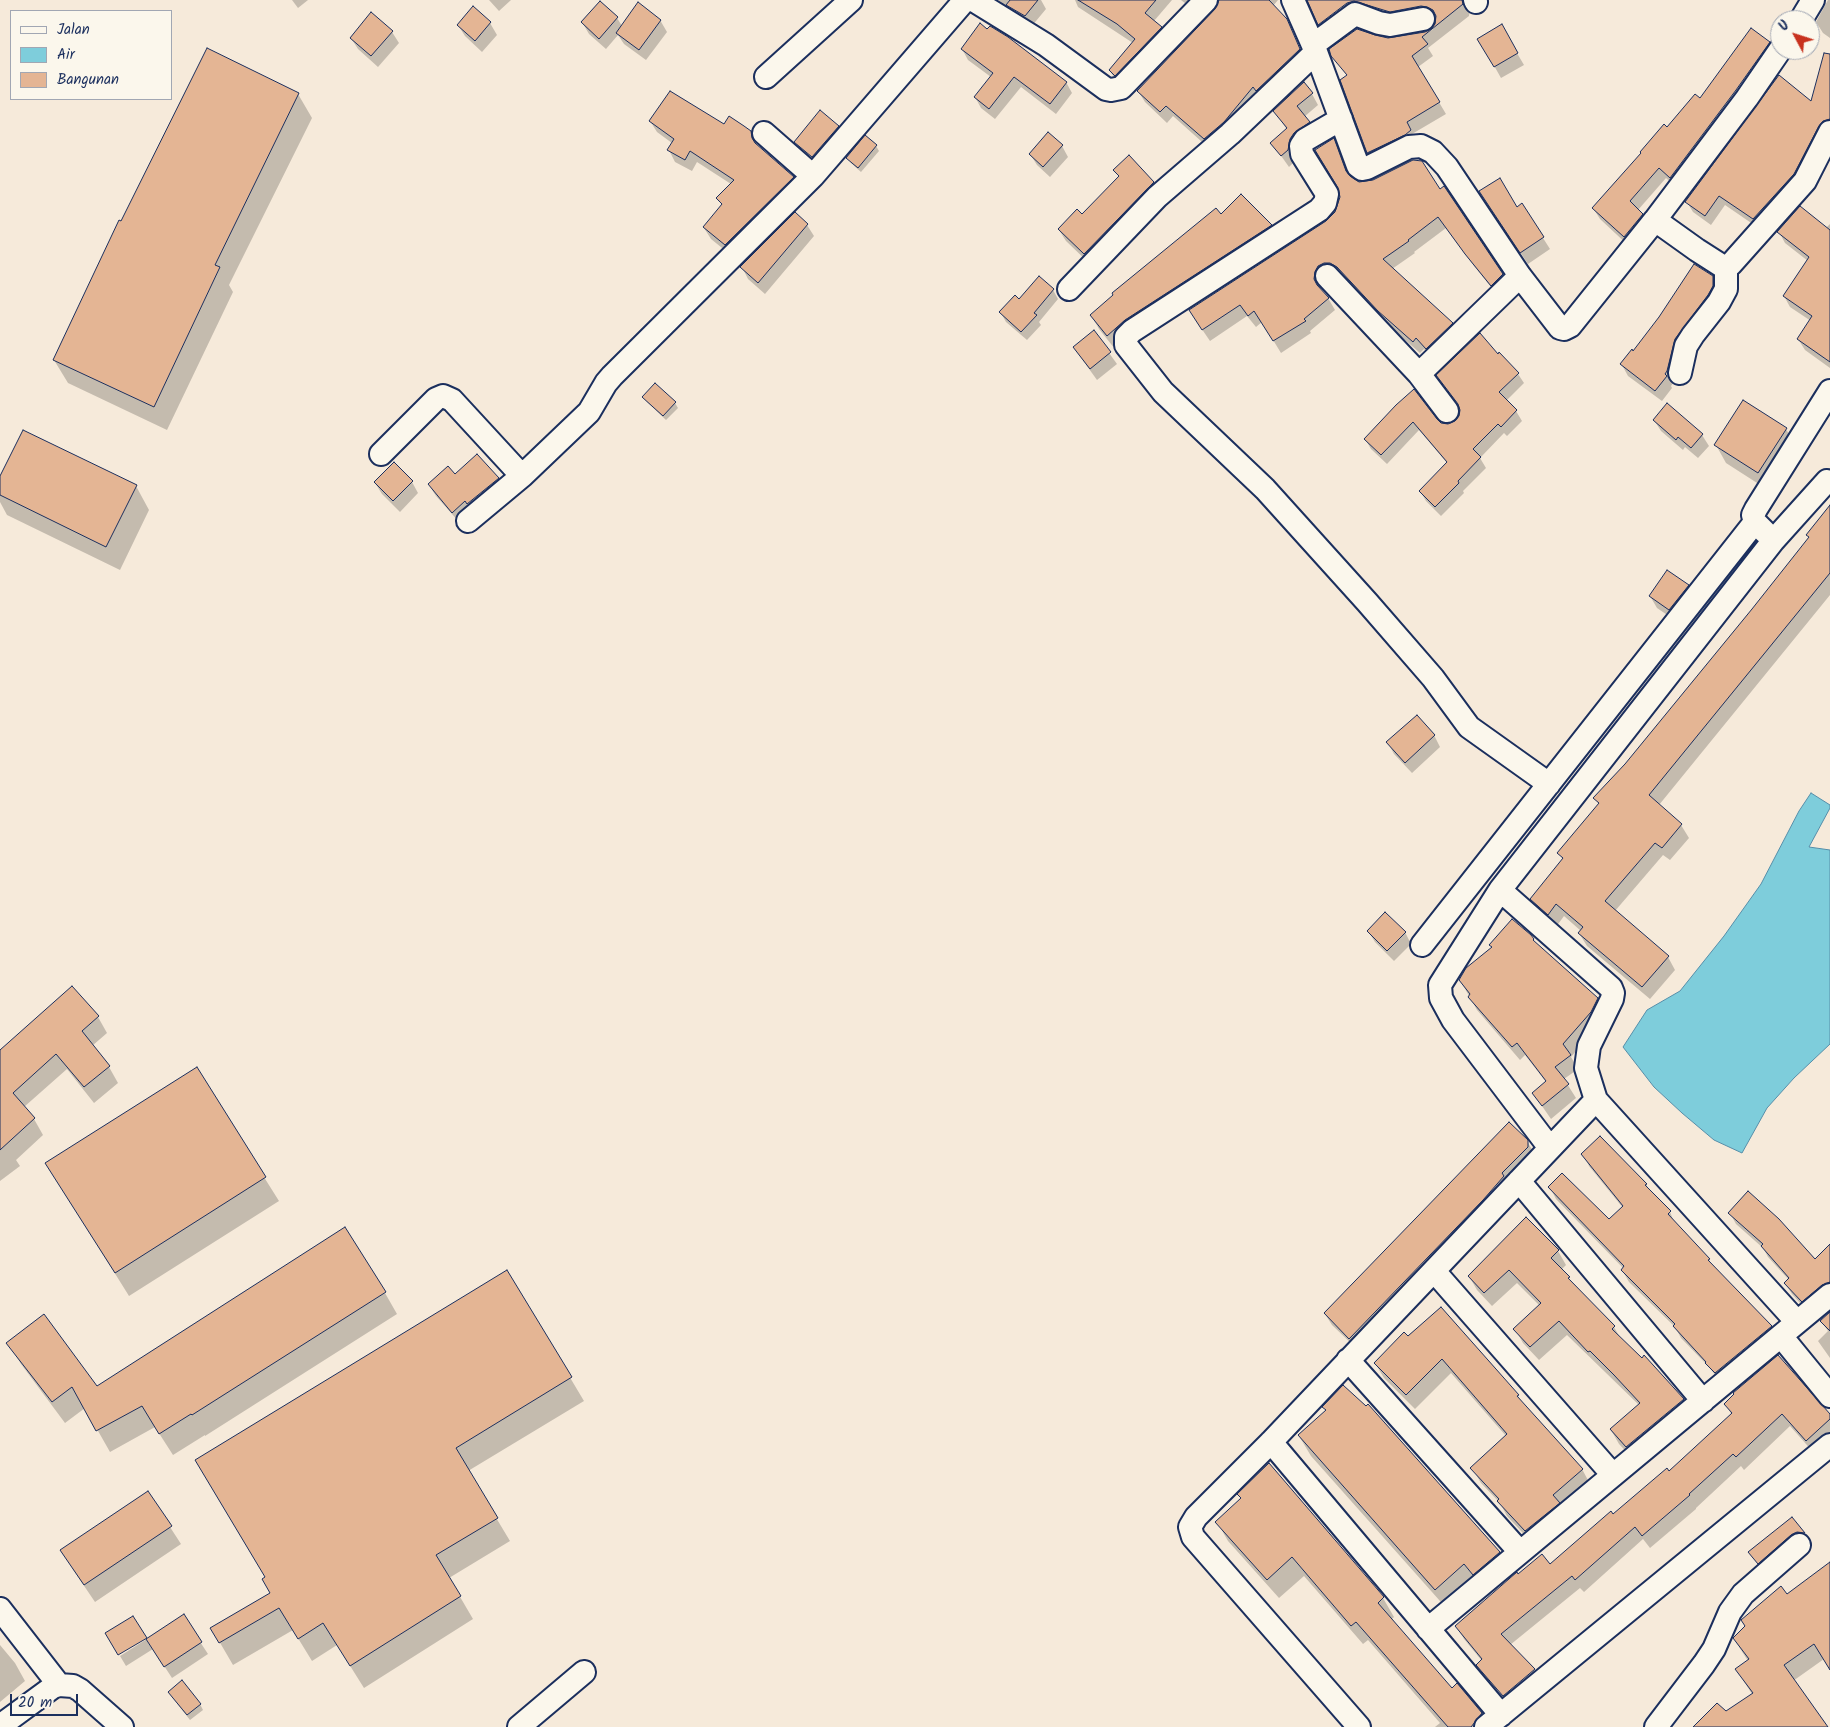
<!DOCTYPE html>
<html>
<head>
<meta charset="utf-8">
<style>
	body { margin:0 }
	#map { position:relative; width:1830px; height:1727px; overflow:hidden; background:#f6eada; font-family:Kalam,sans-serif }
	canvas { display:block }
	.legend { position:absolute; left:10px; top:10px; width:162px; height:90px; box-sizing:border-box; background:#fbf7ec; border:1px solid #a1a7b3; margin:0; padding:6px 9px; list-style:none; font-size:15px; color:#1b2f5e }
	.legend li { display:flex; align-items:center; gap:10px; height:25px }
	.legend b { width:25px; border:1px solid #a1a7b3 }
	.north { position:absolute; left:1770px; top:10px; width:50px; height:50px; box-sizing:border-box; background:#fbf7ec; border:1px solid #a1a7b3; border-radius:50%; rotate:310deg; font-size:14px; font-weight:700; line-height:20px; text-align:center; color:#1b2f5e }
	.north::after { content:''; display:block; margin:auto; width:18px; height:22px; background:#c8321e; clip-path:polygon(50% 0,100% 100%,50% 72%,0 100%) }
	.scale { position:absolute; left:10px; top:1694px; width:68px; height:22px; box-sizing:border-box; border:2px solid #1b2f5e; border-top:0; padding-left:6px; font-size:15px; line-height:18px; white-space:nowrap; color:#1b2f5e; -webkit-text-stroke:4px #fbf7ec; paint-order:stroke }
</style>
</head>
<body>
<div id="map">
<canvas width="1830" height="1727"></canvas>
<ul class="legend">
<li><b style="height:6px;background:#fbf7ec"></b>Jalan</li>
<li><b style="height:14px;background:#7ecddb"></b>Air</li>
<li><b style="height:14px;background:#e4b594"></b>Bangunan</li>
</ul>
<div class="north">U</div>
<div class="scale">20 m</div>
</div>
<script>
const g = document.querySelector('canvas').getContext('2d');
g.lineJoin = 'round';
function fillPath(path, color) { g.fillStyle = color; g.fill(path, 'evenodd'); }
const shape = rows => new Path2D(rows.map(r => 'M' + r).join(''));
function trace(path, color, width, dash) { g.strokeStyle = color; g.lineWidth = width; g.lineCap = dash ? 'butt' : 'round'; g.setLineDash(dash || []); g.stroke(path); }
const water = shape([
	[1811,793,1830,805,1830,808,1809,847,1830,850,1830,1044,1794,1078,1767,1108,1742,1153,1714,1140,1682,1113,1654,1087,1623,1047,1647,1010,1680,991,1724,936,1761,884,1799,811,1811,793]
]);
const shadow = shape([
	[292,0,308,0,298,8],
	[489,0,511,0,499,11],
	[998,0,1041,0,1046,9,1031,27,1014,16,1010,9],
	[1075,0,1172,0,1154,21,1161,28,1168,39,1117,82,1110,71,1133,43,1078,7],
	[1181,0,1207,0,1195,11],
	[1220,0,1278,0,1273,6,1286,20,1306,61,1211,150,1173,116,1167,123,1145,102,1138,91,1216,10],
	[1336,0,1407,0,1387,20,1351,17],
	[1429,0,1466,0,1470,6,1469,16,1428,48,1433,56,1418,67,1446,114,1412,134,1417,141,1375,164,1368,153,1342,80,1347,76,1333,55,1432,30,1437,23,1437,19,1428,17,1421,7],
	[1828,0,1830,0,1830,38,1823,33,1816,22],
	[474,8,490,23,497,35,482,52,465,36,458,25],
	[617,18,622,26,660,20,667,32,646,60,624,44,618,35,606,49,589,34,582,22],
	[1501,26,1524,65,1501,78,1479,39],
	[392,32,399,43,378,67,358,49,351,38],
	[1769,43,1776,54,1677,188,1666,178,1638,210,1649,226,1631,248,1600,219,1593,208,1667,128],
	[962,49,1066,82,1072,93,1056,114,1021,87,995,119,981,108,975,97,991,77,968,60],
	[1830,87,1830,131,1760,229,1725,205,1711,225,1693,212,1687,202,1812,103],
	[298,94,312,118,229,285,233,292,167,430,68,383,54,360,122,222],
	[1312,94,1318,105,1304,117,1316,134,1294,162,1289,167,1272,143,1287,130,1275,111],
	[650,121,724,126,750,132,757,146,793,177,799,189,732,256,711,239,704,228,722,205,718,199,731,184,697,162,692,171,675,162,669,150,672,143,657,132],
	[838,127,845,138,819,168,802,154,796,142],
	[1333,140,1340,152,1350,178,1358,183,1440,191,1502,275,1509,287,1499,297,1474,266,1446,228,1414,252,1415,253,1392,269,1452,323,1459,335,1433,360,1424,349,1420,353,1386,323,1321,284,1320,290,1328,298,1335,310,1310,331,1311,333,1281,353,1262,322,1256,327,1247,316,1210,341,1197,322,1327,222,1336,212,1341,197],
	[876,146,879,151,861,172,851,163,848,158],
	[1062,146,1068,157,1050,177,1037,165,1030,154],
	[1129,157,1153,183,1160,194,1091,265,1066,241,1059,230,1082,216,1119,177,1115,170],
	[1487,202,1516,209,1522,205,1550,249,1528,264],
	[795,214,807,225,814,236,765,294,748,279,742,267],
	[1221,216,1271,226,1279,239,1133,334,1115,349,1099,329,1091,315],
	[1830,224,1830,368,1805,350,1798,339,1811,321,1790,307,1784,296,1808,261,1785,243,1779,232,1826,228],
	[1712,277,1719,288,1681,351,1673,383,1671,386,1672,388,1662,401,1628,376,1622,365],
	[1053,290,1058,299,1039,322,1041,325,1027,340,1006,322,1001,313,1019,301],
	[1094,332,1117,364,1097,380,1074,348],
	[1498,356,1518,374,1524,383,1506,401,1516,411,1522,421,1507,436,1504,433,1480,458,1486,468,1463,491,1464,493,1441,516,1426,501,1420,491,1447,463,1419,430,1387,464,1371,449,1365,439,1397,405,1441,424,1448,425,1456,422,1460,416,1461,408,1438,376],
	[644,397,675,403,678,408,666,420,647,402],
	[1667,405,1702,435,1709,446,1698,458,1685,447,1683,450,1661,431,1654,420],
	[1786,429,1796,447,1768,490,1726,463,1716,445],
	[455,476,498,479,504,490,460,523,436,496,429,485],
	[0,479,136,486,149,510,120,570,7,515,0,502],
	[412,482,418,493,400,512,382,494,375,483],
	[1830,507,1830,595,1659,805,1681,825,1689,838,1670,860,1663,855,1615,911,1668,957,1675,970,1650,999,1587,946,1579,933,1581,931,1564,916,1556,927,1539,912,1532,899,1563,860,1559,853,1599,805,1595,798,1626,764,1753,610,1809,538],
	[1688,586,1695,597,1676,621,1657,608,1650,596],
	[1434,735,1440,747,1412,773,1394,754,1388,743],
	[1368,931,1405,932,1411,944,1394,961,1375,942],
	[1533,939,1537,946,1597,999,1605,1012,1598,1025,1571,1057,1578,1069,1564,1079,1576,1098,1551,1119,1533,1093,1546,1082,1525,1055,1520,1060,1477,1010,1460,980,1492,948,1491,945],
	[98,1017,107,1033,92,1046,109,1067,118,1083,94,1103,67,1069,24,1107,34,1119,43,1135,16,1160,20,1166,0,1181,0,1051],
	[196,1069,279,1201,129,1296,61,1187],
	[1527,1141,1534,1153,1357,1349,1332,1325,1325,1314],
	[1583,1154,1646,1184,1650,1192,1670,1212,1675,1224,1709,1260,1712,1266,1771,1326,1778,1338,1722,1384,1709,1367,1681,1338,1675,1327,1629,1282,1622,1270,1624,1269,1556,1199,1550,1187,1609,1221,1623,1208,1589,1166],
	[1730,1213,1815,1260,1830,1245,1830,1295,1808,1312,1792,1294,1785,1283,1789,1280,1768,1257,1763,1248,1736,1224],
	[1558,1251,1566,1265,1561,1270,1573,1284,1614,1327,1622,1341,1642,1360,1644,1357,1683,1400,1691,1414,1635,1461,1619,1444,1611,1430,1639,1405,1567,1335,1539,1360,1523,1343,1515,1329,1540,1306,1517,1283,1492,1306,1477,1290,1469,1276],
	[507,1272,584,1401,468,1471,510,1541,449,1578,473,1619,364,1688,337,1645,312,1661,293,1630,233,1665,212,1629,271,1593],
	[385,1293,397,1314,205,1436,205,1435,173,1455,155,1427,110,1452,85,1408,65,1423,21,1364,8,1343,97,1387],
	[1441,1308,1518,1396,1522,1404,1582,1469,1590,1484,1534,1545,1507,1516,1500,1503,1481,1483,1472,1468,1506,1436,1451,1373,1415,1409,1384,1378,1375,1363],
	[1830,1313,1830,1358,1818,1341,1828,1331,1821,1321],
	[1725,1404,1830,1416,1830,1439,1814,1453,1790,1426,1744,1470,1741,1466,1696,1508,1696,1509,1650,1548,1643,1539,1584,1592,1580,1588,1510,1645,1534,1670,1542,1683,1511,1709,1485,1678,1478,1665,1482,1661,1464,1639,1456,1626,1518,1575,1550,1566,1669,1473,1732,1415],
	[1324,1407,1499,1553,1510,1574,1448,1610,1311,1456,1299,1436,1326,1412],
	[1269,1464,1383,1598,1394,1617,1391,1620,1452,1690,1481,1714,1489,1727,1435,1727,1440,1723,1368,1640,1363,1644,1304,1576,1279,1598,1228,1541,1217,1522,1242,1499],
	[148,1493,181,1544,95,1602,72,1568],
	[1791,1519,1810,1544,1765,1574,1750,1553],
	[1830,1564,1830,1669,1824,1659,1793,1681,1826,1727,1695,1727,1725,1713,1752,1694,1736,1669,1748,1661,1734,1639,1787,1596],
	[183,1616,208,1654,172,1678,153,1649,126,1666,120,1656],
	[0,1645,15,1663,25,1681,0,1702],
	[172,1697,200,1704,203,1710,190,1720]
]);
const building = shape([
	[1010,0,1038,0,1025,16,1006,5,1010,0],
	[1078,0,1156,0,1145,13,1162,27,1115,76,1109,70,1135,39,1117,24,1078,0],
	[1219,0,1269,0,1287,19,1300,49,1256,91,1253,87,1224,122,1204,139,1166,106,1160,112,1137,91,1215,9,1219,0],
	[1307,0,1462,0,1463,4,1422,37,1428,44,1412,56,1440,102,1407,122,1411,130,1405,135,1367,153,1340,80,1347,75,1331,56,1329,49,1357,29,1375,35,1388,38,1425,32,1431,29,1435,24,1436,16,1433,10,1427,7,1421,6,1390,12,1354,1,1347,3,1318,25,1307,0],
	[600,1,618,17,599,39,581,22,600,1],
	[638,2,661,20,639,50,616,33,638,2],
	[473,6,491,22,475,41,457,25,473,6],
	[371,12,393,31,371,56,350,38,371,12],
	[980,23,987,29,990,26,1008,37,1067,82,1050,104,1014,77,989,109,974,97,993,73,961,49,980,23],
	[1502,24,1518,53,1494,67,1477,39,1502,24],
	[1751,28,1770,42,1736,90,1670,178,1659,168,1630,201,1643,214,1624,237,1592,208,1641,153,1640,152,1664,124,1667,127,1695,94,1700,98,1751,28],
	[207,48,299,93,215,265,220,267,154,407,53,360,119,220,121,221,207,48],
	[1824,53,1830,54,1830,119,1823,121,1819,126,1794,174,1753,219,1719,196,1705,216,1685,202,1779,75,1811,101,1824,53],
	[1304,82,1313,93,1297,106,1310,122,1294,133,1290,139,1288,150,1281,156,1270,143,1287,128,1273,111,1304,82],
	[670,91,724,124,729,116,744,126,751,131,752,138,755,143,794,177,725,245,703,227,722,204,716,198,734,180,690,151,685,160,667,150,674,139,649,121,670,91],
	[820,110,839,126,812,157,794,142,820,110],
	[1048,132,1063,145,1043,167,1029,154,1048,132],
	[865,135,877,145,858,168,846,158,865,135],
	[1334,138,1346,171,1350,176,1359,182,1373,180,1413,160,1422,161,1440,189,1444,186,1503,274,1491,286,1465,254,1438,217,1408,240,1409,241,1383,259,1453,323,1426,349,1416,338,1413,342,1378,311,1337,267,1330,263,1324,263,1318,266,1315,272,1314,279,1317,285,1329,298,1304,319,1306,321,1273,341,1254,311,1248,316,1240,305,1202,330,1189,310,1326,221,1335,212,1340,197,1338,188,1315,150,1334,138],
	[1129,155,1154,182,1084,254,1058,229,1077,209,1082,214,1119,176,1113,170,1129,155],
	[1500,178,1517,207,1522,203,1544,237,1520,253,1479,191,1500,178],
	[1241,194,1272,225,1125,320,1107,336,1090,315,1113,295,1112,293,1216,208,1221,214,1241,194],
	[1800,206,1830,230,1830,362,1797,339,1812,316,1783,296,1809,257,1777,232,1800,206],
	[795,212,808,224,758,283,740,267,795,212],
	[1694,264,1713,276,1713,286,1708,295,1675,339,1667,371,1665,374,1667,376,1655,391,1620,364,1632,349,1633,351,1659,317,1694,264],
	[1039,276,1054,289,1034,313,1037,315,1021,332,999,312,1015,295,1019,299,1039,276],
	[1094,330,1111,352,1090,369,1073,347,1094,330],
	[1480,333,1498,354,1499,352,1519,373,1499,392,1517,410,1501,427,1498,424,1473,449,1481,457,1458,481,1459,483,1435,507,1419,491,1447,462,1413,422,1381,455,1364,439,1396,405,1414,389,1437,419,1441,423,1448,424,1455,421,1459,416,1460,410,1458,404,1436,375,1480,333],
	[655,383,676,402,663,416,642,397,655,383],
	[1743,400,1787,428,1758,473,1714,445,1743,400],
	[1667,403,1703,434,1691,448,1678,437,1676,440,1653,420,1667,403],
	[23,430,137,485,106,547,0,495,0,476,23,430],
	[477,454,499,478,467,504,465,501,452,513,428,484,448,466,455,474,477,454],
	[394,462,413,481,393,501,374,482,394,462],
	[1830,505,1830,573,1649,795,1682,824,1662,848,1655,843,1605,901,1669,956,1642,987,1578,933,1583,927,1556,904,1548,915,1530,899,1563,858,1557,853,1599,803,1593,798,1625,764,1752,609,1809,537,1806,535,1830,505],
	[1667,570,1689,585,1669,610,1649,596,1667,570],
	[1417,715,1435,735,1405,763,1386,742,1417,715],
	[1385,912,1406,932,1387,951,1367,931,1385,912],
	[1512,919,1531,935,1534,939,1533,940,1598,998,1591,1012,1563,1044,1571,1055,1555,1067,1569,1084,1542,1106,1532,1093,1546,1081,1517,1043,1512,1047,1468,997,1470,994,1459,980,1466,968,1492,947,1489,945,1512,919],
	[72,986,99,1016,82,1031,110,1066,84,1087,56,1054,13,1093,35,1118,0,1150,0,1050,72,986],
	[197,1067,266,1177,115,1273,45,1163,197,1067],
	[1509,1122,1528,1140,1528,1147,1502,1173,1504,1176,1483,1200,1349,1339,1324,1313,1509,1122],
	[1600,1136,1647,1184,1645,1185,1671,1211,1668,1214,1710,1259,1708,1260,1772,1326,1715,1373,1705,1363,1706,1362,1673,1326,1675,1324,1621,1270,1624,1266,1548,1187,1562,1173,1609,1219,1623,1206,1581,1154,1600,1136],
	[1748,1191,1779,1219,1815,1259,1830,1244,1830,1282,1822,1285,1802,1302,1784,1283,1789,1278,1761,1246,1763,1244,1728,1213,1748,1191],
	[1526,1217,1559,1250,1551,1258,1570,1277,1568,1278,1615,1326,1612,1329,1642,1358,1644,1355,1684,1399,1626,1447,1610,1429,1640,1403,1614,1375,1590,1351,1588,1352,1559,1321,1530,1347,1513,1329,1541,1303,1509,1270,1484,1293,1468,1276,1526,1217],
	[345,1227,386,1292,192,1415,191,1414,159,1434,142,1406,96,1431,72,1387,52,1402,6,1343,44,1314,97,1386,345,1227],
	[507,1270,572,1377,456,1448,498,1518,436,1555,461,1596,350,1666,323,1623,298,1639,279,1608,219,1643,210,1628,270,1593,262,1579,265,1577,195,1460,507,1270],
	[1441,1307,1519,1395,1517,1396,1583,1469,1553,1495,1560,1503,1525,1531,1497,1501,1499,1499,1470,1468,1507,1434,1442,1359,1406,1395,1374,1363,1404,1332,1408,1336,1441,1307],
	[1830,1312,1830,1331,1820,1321,1830,1312],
	[1778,1355,1830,1414,1830,1419,1806,1441,1782,1414,1736,1457,1733,1454,1689,1494,1690,1495,1642,1536,1635,1527,1575,1580,1572,1576,1501,1634,1535,1669,1503,1696,1476,1665,1482,1659,1455,1626,1517,1572,1518,1574,1542,1554,1550,1564,1611,1511,1613,1514,1667,1468,1669,1471,1732,1413,1724,1404,1734,1394,1733,1393,1778,1355],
	[1343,1385,1366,1406,1368,1404,1500,1552,1473,1575,1464,1564,1435,1590,1298,1435,1326,1410,1322,1407,1343,1385],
	[1269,1463,1384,1597,1378,1603,1452,1688,1457,1683,1482,1713,1471,1727,1448,1727,1356,1622,1351,1626,1292,1557,1267,1580,1215,1522,1241,1498,1237,1494,1269,1463],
	[148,1491,172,1526,84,1585,60,1550,148,1491],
	[1792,1517,1805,1533,1797,1532,1791,1535,1758,1564,1748,1552,1792,1517],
	[1830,1562,1830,1670,1814,1644,1784,1665,1828,1727,1693,1727,1717,1703,1726,1711,1753,1693,1735,1669,1749,1659,1733,1638,1745,1626,1741,1620,1781,1586,1787,1594,1830,1562],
	[184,1614,202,1642,164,1667,146,1639,184,1614],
	[133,1616,147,1638,118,1655,105,1633,133,1616],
	[182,1680,201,1704,187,1715,168,1692,182,1680]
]);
const street = shape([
	[973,0,1046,45,1106,89,1111,90,1121,88,1125,84,1206,0],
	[1293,0,1316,52,1358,166,1362,169,1367,168,1409,147,1421,146,1433,152,1447,167,1520,276,1560,328,1564,329,1570,326,1655,220,1747,98,1780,50],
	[1475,0,1476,2],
	[1801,20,1813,0],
	[1313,45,1355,14,1379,23,1390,25,1423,19],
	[766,77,851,0],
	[1341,119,1305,140,1301,146,1302,154,1327,194,1325,203,1319,210,1132,331,1126,337,1126,345,1163,392,1265,489,1367,602,1433,678,1469,727,1549,784],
	[764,133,813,176],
	[1655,220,1697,250,1722,266,1726,267,1731,264,1805,181,1830,132],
	[1327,276,1419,374],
	[1069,289,1157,197,1230,134,1316,52],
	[1680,373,1686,346,1693,335,1719,302,1726,289,1726,267],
	[1447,411,1419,374,1520,276],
	[381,454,436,399,443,396,452,400,522,476],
	[468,521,522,476,589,412,606,383,612,376,813,176,965,0],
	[1765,532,1755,522,1753,515,1756,509,1830,391],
	[1500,890,1611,988,1613,993,1612,999,1589,1046,1586,1068,1596,1100,1797,1322],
	[1422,945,1755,522],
	[1550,1148,1453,1020,1441,998,1440,985,1500,890,1773,541,1827,481],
	[1519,1181,1703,1401],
	[1434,1271,1613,1475],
	[1781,1336,1830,1396],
	[1348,1360,1520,1552],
	[1271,1442,1501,1715],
	[0,1609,59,1685],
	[1428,1629,1830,1295],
	[0,1726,53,1687,59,1685,73,1686,80,1690,122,1727],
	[519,1727,584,1672],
	[1359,1727,1193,1537,1190,1527,1196,1517,1271,1442,1596,1100],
	[1486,1727,1830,1445],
	[1656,1727,1704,1664,1714,1649,1730,1612,1743,1594,1799,1545]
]);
fillPath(water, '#7ecddb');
trace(water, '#568ea9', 1);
fillPath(shadow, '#0003');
fillPath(building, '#e4b594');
trace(building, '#1b2f5e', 1);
trace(street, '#1b2f5e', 26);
trace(street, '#fbf7ec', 22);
</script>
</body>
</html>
